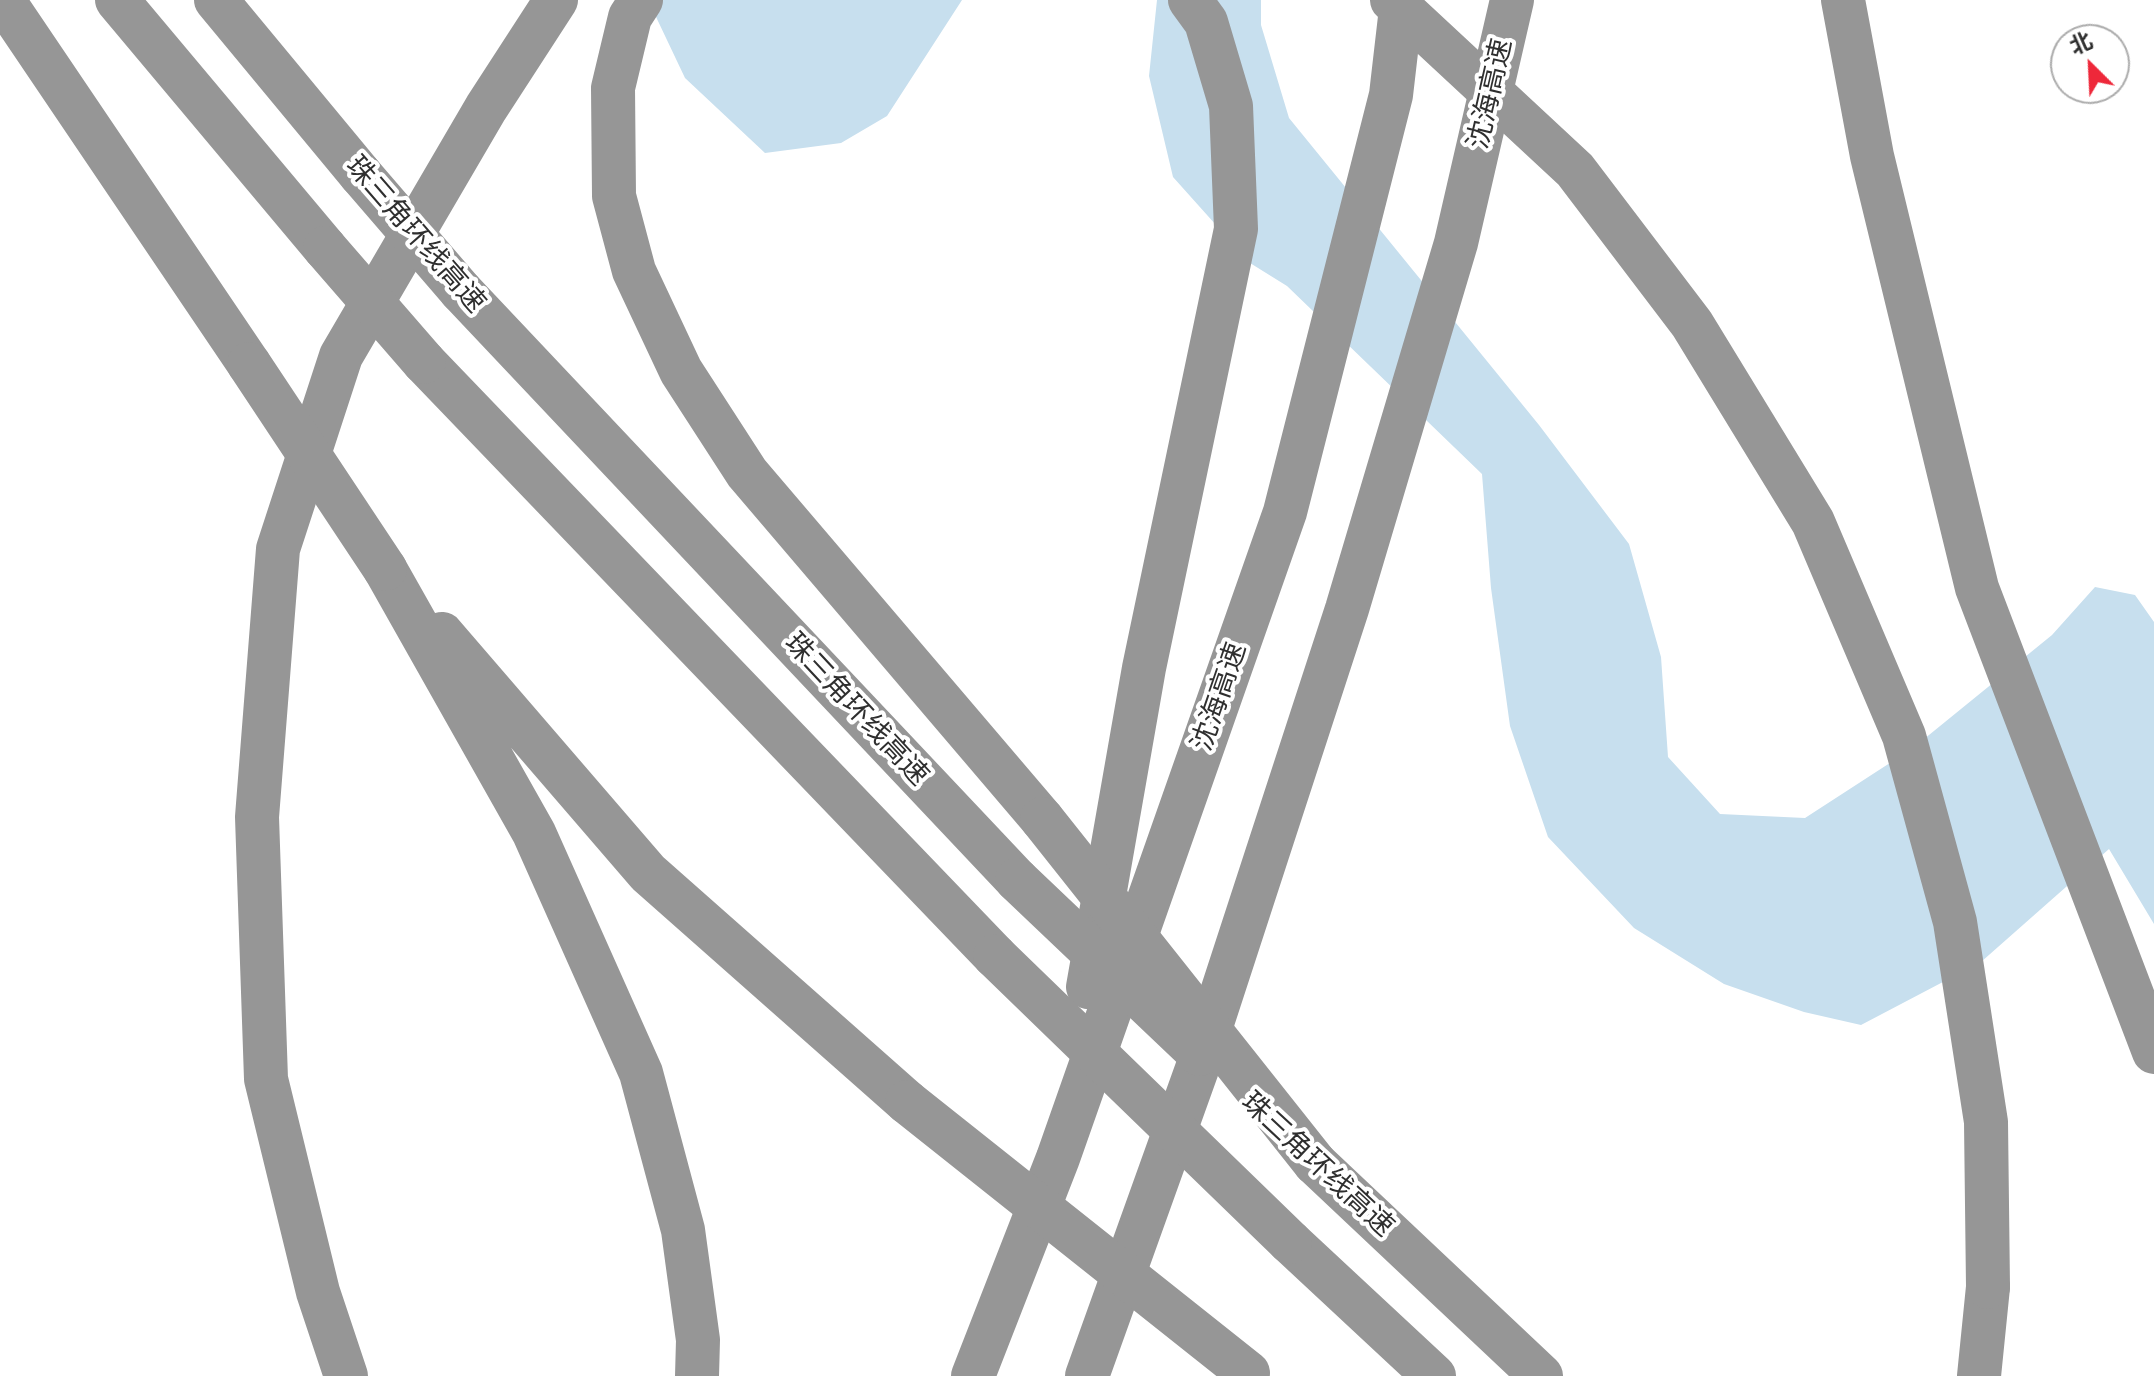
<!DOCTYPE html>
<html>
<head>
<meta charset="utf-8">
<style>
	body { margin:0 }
	#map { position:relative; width:2154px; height:1376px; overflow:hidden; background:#fff; font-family:Arial,"Noto Sans SC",sans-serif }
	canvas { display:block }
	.north { position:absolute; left:2050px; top:24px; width:80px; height:80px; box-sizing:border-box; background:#fff; border:2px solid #acacac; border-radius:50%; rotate:336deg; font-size:22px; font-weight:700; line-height:32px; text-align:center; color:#2f2f2f }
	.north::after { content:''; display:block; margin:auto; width:28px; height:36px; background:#ee283a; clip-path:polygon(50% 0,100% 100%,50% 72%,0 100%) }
</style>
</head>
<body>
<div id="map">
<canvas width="2154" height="1376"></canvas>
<div class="north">北</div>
</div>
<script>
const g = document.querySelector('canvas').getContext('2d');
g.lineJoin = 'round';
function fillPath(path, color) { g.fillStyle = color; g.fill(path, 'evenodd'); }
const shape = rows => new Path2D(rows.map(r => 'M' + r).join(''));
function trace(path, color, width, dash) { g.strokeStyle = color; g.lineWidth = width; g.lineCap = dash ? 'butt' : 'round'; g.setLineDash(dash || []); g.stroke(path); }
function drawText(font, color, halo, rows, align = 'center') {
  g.font = font + ' Arial,"Noto Sans SC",sans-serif'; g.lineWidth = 8; g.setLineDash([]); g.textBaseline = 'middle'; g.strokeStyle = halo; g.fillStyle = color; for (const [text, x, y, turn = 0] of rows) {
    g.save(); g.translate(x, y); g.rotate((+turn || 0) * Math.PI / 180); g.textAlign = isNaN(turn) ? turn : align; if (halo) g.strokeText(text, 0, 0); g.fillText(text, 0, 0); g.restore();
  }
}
const water = shape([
	[648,0,962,0,887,116,841,143,765,153,685,78],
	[1157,0,1261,0,1261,25,1289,118,1539,425,1629,544,1661,657,1668,757,1720,814,1805,818,1913,748,2052,635,2095,587,2135,595,2154,622,2154,924,2109,849,1981,962,1861,1025,1804,1012,1724,984,1634,928,1548,837,1510,726,1491,588,1482,474,1287,286,1250,263,1173,177,1149,76]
]);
const highway = shape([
	[3,0,249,364],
	[117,0,325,248],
	[216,0,361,175],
	[641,0,630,17,613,88,614,196,634,271,681,371,747,473,1042,819],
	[1843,0,1872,156,1977,588,2154,1052],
	[461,291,1017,880],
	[424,362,995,956],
	[385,569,534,833,641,1073,683,1230,698,1340,697,1376],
	[442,634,648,873,907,1102],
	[1088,987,1144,668,1236,229,1231,106,1206,22,1190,0],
	[1315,1163,1541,1376],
	[1290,1242,1434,1376],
	[346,1376,318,1292,266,1079,257,817,278,549,341,356,486,108,556,0],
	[973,1376,1058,1158,1285,512,1391,95,1402,0],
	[1087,1376,1197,1069,1347,609,1456,243,1512,0],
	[1979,1376,1988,1287]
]);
const highwayBridge = shape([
	[1392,0,1575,170,1692,324,1813,522,1904,736,1955,922,1986,1122,1988,1287],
	[361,175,461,291],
	[325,248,424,362],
	[249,364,385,569],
	[1042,819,1315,1163],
	[1017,880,1200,1054],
	[995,956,1290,1242],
	[907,1102,1248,1373]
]);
const streetNames = [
	["沈海高速",1491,94,-77],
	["珠三角环线高速",415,235,49],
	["沈海高速",1220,697,-71],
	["珠三角环线高速",856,710,47],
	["珠三角环线高速",1317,1165,43]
];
fillPath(water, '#c7dfee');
trace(highway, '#969696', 44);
trace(highwayBridge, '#969696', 44);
drawText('28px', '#2f2f2f', '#fff', streetNames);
</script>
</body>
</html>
